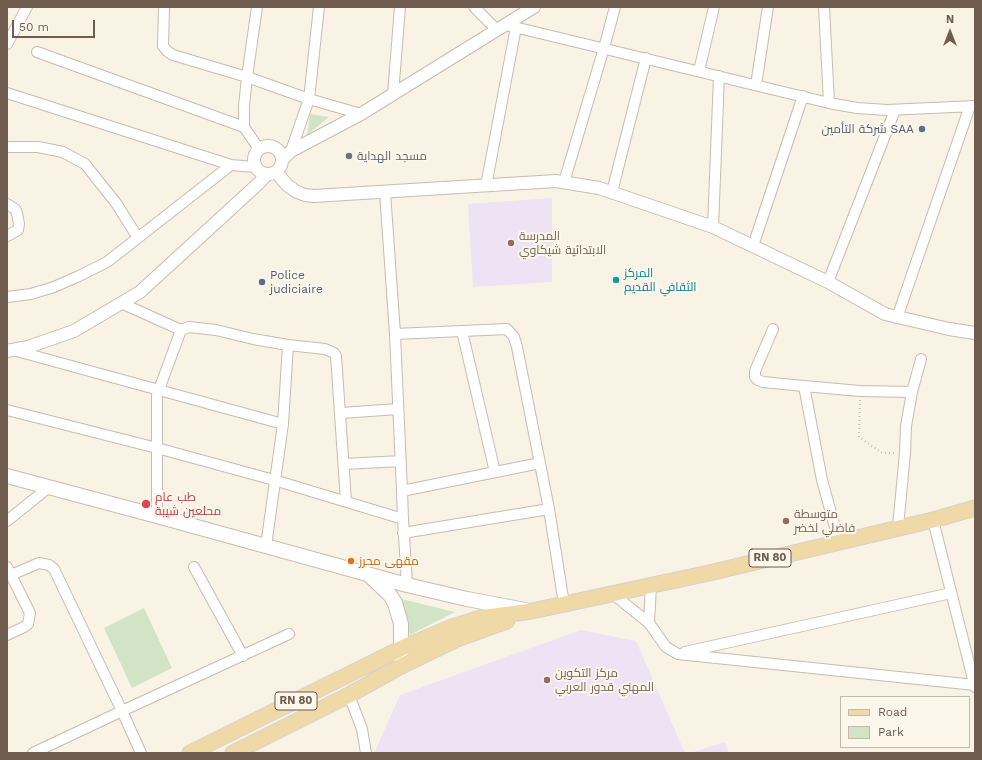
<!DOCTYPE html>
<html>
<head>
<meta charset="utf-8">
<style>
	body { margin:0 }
	#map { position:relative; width:982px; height:760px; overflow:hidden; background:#f9f3e6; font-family:"Work Sans",sans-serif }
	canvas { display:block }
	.frame { position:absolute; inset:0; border:8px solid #6f5c4e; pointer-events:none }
	.legend { position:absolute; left:840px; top:696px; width:130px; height:52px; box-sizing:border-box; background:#fcf7eb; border:1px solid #c4b9ac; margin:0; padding:5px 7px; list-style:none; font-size:12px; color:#6f5c4e }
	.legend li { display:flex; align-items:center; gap:8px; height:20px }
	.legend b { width:20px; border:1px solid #c4b9ac }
	.north { position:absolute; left:930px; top:12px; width:40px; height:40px; -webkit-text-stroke:3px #fcf7eb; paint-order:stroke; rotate:0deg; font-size:11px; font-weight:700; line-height:16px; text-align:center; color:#6f5c4e }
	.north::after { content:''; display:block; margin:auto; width:14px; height:18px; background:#6f5c4e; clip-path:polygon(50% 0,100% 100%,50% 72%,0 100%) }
	.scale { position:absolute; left:12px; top:20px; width:83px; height:18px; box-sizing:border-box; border:2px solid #6f5c4e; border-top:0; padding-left:5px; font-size:12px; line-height:14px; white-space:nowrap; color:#6f5c4e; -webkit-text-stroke:3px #fcf7eb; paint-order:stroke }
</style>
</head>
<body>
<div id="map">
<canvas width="982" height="760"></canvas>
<div class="frame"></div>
<ul class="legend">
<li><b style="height:5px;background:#efd9a7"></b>Road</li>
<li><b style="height:11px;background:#d1e5c6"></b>Park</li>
</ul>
<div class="north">N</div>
<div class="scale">50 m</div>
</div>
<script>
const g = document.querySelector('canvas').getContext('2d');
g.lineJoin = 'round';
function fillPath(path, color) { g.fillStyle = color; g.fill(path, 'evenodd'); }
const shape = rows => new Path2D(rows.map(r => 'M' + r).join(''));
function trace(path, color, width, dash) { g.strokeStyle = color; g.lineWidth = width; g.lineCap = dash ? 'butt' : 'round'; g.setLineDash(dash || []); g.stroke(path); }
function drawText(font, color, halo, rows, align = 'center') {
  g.font = font + ' "Work Sans",Cairo,sans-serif'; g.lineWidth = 4; g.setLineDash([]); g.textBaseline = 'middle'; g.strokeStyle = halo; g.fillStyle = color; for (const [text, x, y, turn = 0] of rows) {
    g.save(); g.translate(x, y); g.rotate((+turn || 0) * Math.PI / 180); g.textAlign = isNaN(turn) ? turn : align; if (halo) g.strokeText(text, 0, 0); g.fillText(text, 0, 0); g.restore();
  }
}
const education = shape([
	[552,198,552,282,473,287,468,204],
	[581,630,636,641,685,753,374,753,400,695],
	[725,742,729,753,690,753]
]);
const green = shape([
	[310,114,329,117,307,135],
	[397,598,455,612,410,635],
	[144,608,172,668,132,688,104,628]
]);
const path = shape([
	[860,400,859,437,882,453,894,453]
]);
const minor = shape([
	[164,7,163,46,167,51,173,55,247,77,309,99,361,114],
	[474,7,497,30],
	[824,7,829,103],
	[506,25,829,103,857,108,887,110,975,106],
	[7,44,27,7],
	[37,52,244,127,259,149],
	[699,71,714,7],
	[756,85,768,7],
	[7,93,231,165,255,167],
	[393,94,400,7],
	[244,127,244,106,247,77,257,7],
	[7,147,38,147,63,152,85,164,116,203,138,238],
	[291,151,309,99,319,7],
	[564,182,604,48,615,7],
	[486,186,516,27],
	[385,192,395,334,402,491,540,463],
	[612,192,646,58],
	[7,204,15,209,17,213,19,224,18,230,7,236],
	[713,227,719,76],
	[753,246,803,96],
	[828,282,895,110],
	[7,297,31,294,54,287,79,276,107,262,231,165],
	[121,303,181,330,157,395,157,516],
	[897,318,970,106],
	[773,329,755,371,755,377,758,380,763,382,804,386],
	[181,330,189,327,216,330,253,339,288,345,325,349,334,353,336,356,346,501],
	[462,331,495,472],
	[395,334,507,329,514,337,517,347,549,509,564,604],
	[13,350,283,424],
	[7,410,157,448,274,480,403,519,407,585],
	[341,413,398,409],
	[344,464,401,461],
	[402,491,403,519],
	[933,520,975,687],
	[7,521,49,487],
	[898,527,905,453,906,426,912,392,921,359],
	[403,533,549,509],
	[839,542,822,480,804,386,860,391,912,392],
	[266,546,283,424,288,345],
	[7,567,30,613,28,624,24,627,7,635],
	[194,567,243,656],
	[11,575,39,563,49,565,54,569,122,711,33,753],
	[613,594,649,623,651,585],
	[649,623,666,647,678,654,975,685],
	[685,652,951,593],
	[349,695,362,729,366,753],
	[141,753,122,711,289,634]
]);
const tertiary = shape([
	'254 160a14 14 0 1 1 28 0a14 14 0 1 1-28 0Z',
	[282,160,291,151,361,114,534,7],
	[276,172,287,185,297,192,305,195,314,196,556,181,599,188,713,227,828,282,885,314,949,329,975,333],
	[7,351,28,347,74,331,140,292,259,183,267,174]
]);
const secondary = shape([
	[7,476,157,516,407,585,467,599,525,610],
	[370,576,390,595,395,603,401,624,401,658]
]);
const primary = shape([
	[190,753,402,648,452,627,480,618,532,611,709,573,933,520,975,508],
	[233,753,349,695,401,666,457,639,507,621]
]);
const markers = [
	[922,129,4,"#5c6f8a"],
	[349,156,4,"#6b7280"],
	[511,243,4,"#8d6e63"],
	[616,280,4,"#0f9aa8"],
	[262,282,4,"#5c6f8a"],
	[146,504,5,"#e0444e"],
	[786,521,4,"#8d6e63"],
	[351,561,4,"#e8710a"],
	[547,680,4,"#8d6e63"]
];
const shields = [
	[770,558,42],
	[296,701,42]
];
const shieldNames = [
	["RN 80",770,558],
	["RN 80",296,701]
];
const serviceNames = [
	["شركة التأمين SAA",914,129],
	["Police",270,275,"left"],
	["judiciaire",270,289,"left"]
];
const worshipNames = [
	["مسجد الهداية",357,156]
];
const educationNames = [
	["المدرسة",519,236],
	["الابتدائية شيكاوي",519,250],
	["متوسطة",794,514],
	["فاضلي لخضر",794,528],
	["مركز التكوين",555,673],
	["المهني قدور العربي",555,687]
];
const cultureNames = [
	["المركز",624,273],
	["الثقافي القديم",624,287]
];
const healthNames = [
	["طب عام",155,497],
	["محلعين شيبة",155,511]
];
const foodNames = [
	["مقهى محرز",359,561]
];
fillPath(education, '#f0e2f5');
fillPath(green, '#d1e5c6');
trace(minor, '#c9bbad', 12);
trace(tertiary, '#c9bbad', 14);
trace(secondary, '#cbbcac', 16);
trace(primary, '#d7d1cd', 17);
trace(path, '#cfb8a4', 2, [1, 3]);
trace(minor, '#fff', 10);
trace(tertiary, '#fff', 12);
trace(secondary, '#fff', 14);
trace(primary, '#efd9a7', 15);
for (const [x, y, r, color] of markers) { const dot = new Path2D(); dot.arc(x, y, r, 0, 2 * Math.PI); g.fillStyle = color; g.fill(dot); trace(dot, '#fcf7eb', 1.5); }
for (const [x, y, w] of shields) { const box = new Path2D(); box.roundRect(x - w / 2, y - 9, w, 18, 3); g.fillStyle = '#fcf7eb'; g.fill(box); trace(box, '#6f5c4e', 1); }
drawText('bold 11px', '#6f5c4e', null, shieldNames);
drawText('12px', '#4e5e75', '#fcf7eb', serviceNames, 'right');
drawText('12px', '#5b616d', '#fcf7eb', worshipNames, 'left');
drawText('12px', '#785e54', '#fcf7eb', educationNames, 'left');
drawText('12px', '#0d838f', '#fcf7eb', cultureNames, 'left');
drawText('12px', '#be3a42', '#fcf7eb', healthNames, 'left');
drawText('12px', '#c56008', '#fcf7eb', foodNames, 'left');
</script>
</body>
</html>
